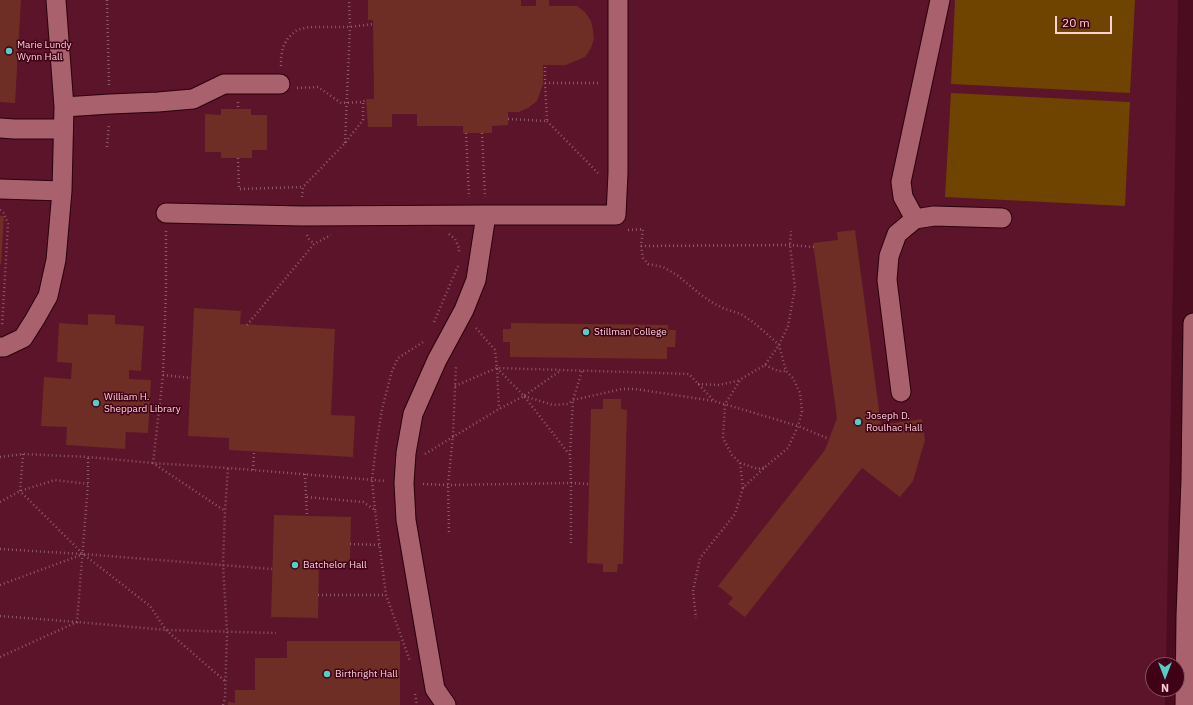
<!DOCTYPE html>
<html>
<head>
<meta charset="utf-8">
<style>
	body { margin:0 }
	#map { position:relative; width:1193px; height:705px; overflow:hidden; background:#4c0c1f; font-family:"IBM Plex Sans",sans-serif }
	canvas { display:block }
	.north { position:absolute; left:1145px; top:657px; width:40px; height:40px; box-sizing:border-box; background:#400016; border:1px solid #8a5463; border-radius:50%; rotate:180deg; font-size:11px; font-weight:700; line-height:16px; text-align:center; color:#fad1d7 }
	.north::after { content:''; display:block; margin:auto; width:14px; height:18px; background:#55cec5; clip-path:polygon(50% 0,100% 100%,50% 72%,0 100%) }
	.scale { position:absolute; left:1055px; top:16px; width:57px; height:18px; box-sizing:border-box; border:2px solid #fad1d7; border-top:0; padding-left:5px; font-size:12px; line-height:14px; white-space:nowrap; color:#fad1d7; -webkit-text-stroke:3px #400016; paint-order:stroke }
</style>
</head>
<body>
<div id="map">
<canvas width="1193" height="705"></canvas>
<div class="north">N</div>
<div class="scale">20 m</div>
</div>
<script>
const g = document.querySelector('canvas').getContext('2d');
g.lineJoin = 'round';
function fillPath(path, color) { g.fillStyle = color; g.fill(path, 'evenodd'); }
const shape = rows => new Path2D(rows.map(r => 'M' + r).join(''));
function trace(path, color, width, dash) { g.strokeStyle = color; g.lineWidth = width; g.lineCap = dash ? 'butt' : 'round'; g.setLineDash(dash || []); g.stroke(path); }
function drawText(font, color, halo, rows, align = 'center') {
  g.font = font + ' "IBM Plex Sans",sans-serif'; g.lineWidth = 3; g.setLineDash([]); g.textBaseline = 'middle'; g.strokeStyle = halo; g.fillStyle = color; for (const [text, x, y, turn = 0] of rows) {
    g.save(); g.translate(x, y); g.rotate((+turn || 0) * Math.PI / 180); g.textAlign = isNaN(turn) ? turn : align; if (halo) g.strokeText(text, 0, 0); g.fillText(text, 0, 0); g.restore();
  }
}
const built = shape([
	[0,0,1178,0,1166,665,1153,665,1153,689,1165,689,1165,705,0,705]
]);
const green = shape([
	[955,0,1135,0,1130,93,951,84],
	[951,93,1130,102,1125,206,945,197]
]);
const building = shape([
	[0,0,21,0,15,103,0,102],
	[368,0,521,0,521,6,536,6,536,0,549,0,549,6,577,6,585,12,591,21,593,30,594,39,591,48,585,57,566,65,543,65,543,84,537,101,528,108,519,112,508,112,508,125,492,126,492,133,463,133,463,126,417,126,417,114,392,114,392,127,368,127,366,99,374,99,373,20,368,20],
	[221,109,251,109,251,115,267,115,267,150,252,150,252,158,221,158,221,152,205,152,205,114,221,115],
	[0,216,4,216,1,264,0,264],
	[855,230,881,425,922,419,925,440,913,481,900,497,862,468,745,617,728,604,733,598,718,586,825,450,837,418,813,243,838,240,837,232],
	[194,308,241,311,240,324,335,329,331,415,355,416,353,457,229,450,229,438,188,436],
	[88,314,115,315,115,324,144,326,141,371,129,370,129,379,151,380,148,433,126,432,125,449,66,445,67,427,41,426,44,377,71,379,72,363,57,362,59,323,88,325],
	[511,323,668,325,668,330,676,330,675,347,667,347,667,359,510,357,510,342,503,342,503,329,511,329],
	[603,399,621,399,621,409,627,410,623,564,618,564,617,572,603,572,603,564,587,563,591,409,603,409],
	[274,515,351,517,350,562,319,561,318,618,271,617],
	[287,641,400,641,400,705,228,705,228,702,235,703,235,690,255,690,255,658,287,658]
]);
const path = shape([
	[107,0,109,85],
	[281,66,281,58,283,47,288,38,297,30,309,27,350,27,373,24],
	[545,83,600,83],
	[297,88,318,87,341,103,363,102,366,99],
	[238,102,238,109],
	[508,119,547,121,545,83,545,65],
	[547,121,598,173],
	[466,133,469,197],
	[482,133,485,197],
	[345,143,350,27,349,0],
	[107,147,109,123],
	[238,158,239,189,303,187],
	[302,197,303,187,345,143,363,120,363,102],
	[0,210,4,213,8,224,2,327],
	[628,230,643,229,641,246,643,258,648,264,663,267,677,275,700,294,713,303,725,309,741,314,753,322,766,333,779,345,786,371,793,378,800,393,802,411,798,426,788,448,765,467,743,488,735,514,700,558,693,591,696,618],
	[166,231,166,289,163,375,153,463,225,511],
	[449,234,455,239,459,248,459,253],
	[307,235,309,239,314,244],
	[641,246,790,245,814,247],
	[434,322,458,266],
	[247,325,314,244,331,235],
	[476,328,495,350,497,368,499,409],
	[765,365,778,371,786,371],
	[497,368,524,396,569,454],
	[163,375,191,378],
	[698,384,719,385,741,380],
	[455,386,497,368,689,374,714,401,798,426,829,439],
	[524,396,553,405,568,404,573,400,622,389,635,389,714,401],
	[23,454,20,491,83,554,150,606,166,630,225,681],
	[425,454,499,409,524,396,560,371],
	[0,457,23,454,88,457,153,463,228,468,386,481],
	[740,463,758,469,765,467],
	[253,470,254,452],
	[305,474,306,497,363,502,375,510,386,595,410,661],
	[423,484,448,485,571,483,589,484],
	[743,488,740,463,732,455,723,438,725,404,741,379,765,365,779,345,788,326,795,288,790,245,791,231],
	[306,497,307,515],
	[0,502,20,491,55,480,88,484],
	[375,510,372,480,376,446,382,409,392,371,398,358,425,341],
	[449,532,448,485,453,436,456,365],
	[571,543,571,483,570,454,573,400,582,371],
	[350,544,380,545],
	[0,549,83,554,272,569],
	[0,585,81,555],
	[318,595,386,595],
	[0,616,77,622,166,630,276,633],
	[0,657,77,622,88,484,88,457],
	[415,694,417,705],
	[223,705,225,698,227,632,223,564,225,511,228,468]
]);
const minor = shape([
	[64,107,110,104,158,102,193,99,224,84,280,84],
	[0,128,14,129,63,129],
	[0,189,62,191],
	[166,213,302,216,486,215],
	[915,219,903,197,901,182,940,0],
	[0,347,4,347,23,338,35,319,48,296,56,260,62,191,64,107,56,0],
	[901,392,887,280,889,256,897,234,915,219,934,216,1002,218],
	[446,705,435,689,406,520,404,483,406,453,413,414,437,360,464,310,476,280,486,215,616,215,618,173,618,0],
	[1185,705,1186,616,1191,479,1193,323]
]);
const markers = [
	[9,51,4,"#55cec5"],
	[586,332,4,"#55cec5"],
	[96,403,4,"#55cec5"],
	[858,422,4,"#55cec5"],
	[295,565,4,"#55cec5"],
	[327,674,4,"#55cec5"]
];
const poiNames = [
	["Marie Lundy",17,45],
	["Wynn Hall",17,57],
	["Stillman College",594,332],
	["William H.",104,397],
	["Sheppard Library",104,409],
	["Joseph D.",866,416],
	["Roulhac Hall",866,428],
	["Batchelor Hall",303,565],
	["Birthright Hall",335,674]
];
fillPath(built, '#5b1429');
fillPath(green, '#6f4300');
fillPath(building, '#6e2d25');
trace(minor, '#2a000a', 21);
trace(path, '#915a68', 2.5, [1, 3]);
trace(minor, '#a9616e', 19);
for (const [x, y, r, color] of markers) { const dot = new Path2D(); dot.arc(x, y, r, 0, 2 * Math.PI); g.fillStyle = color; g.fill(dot); trace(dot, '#400016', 1.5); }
drawText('10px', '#fad1d7', '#400016', poiNames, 'left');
</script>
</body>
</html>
